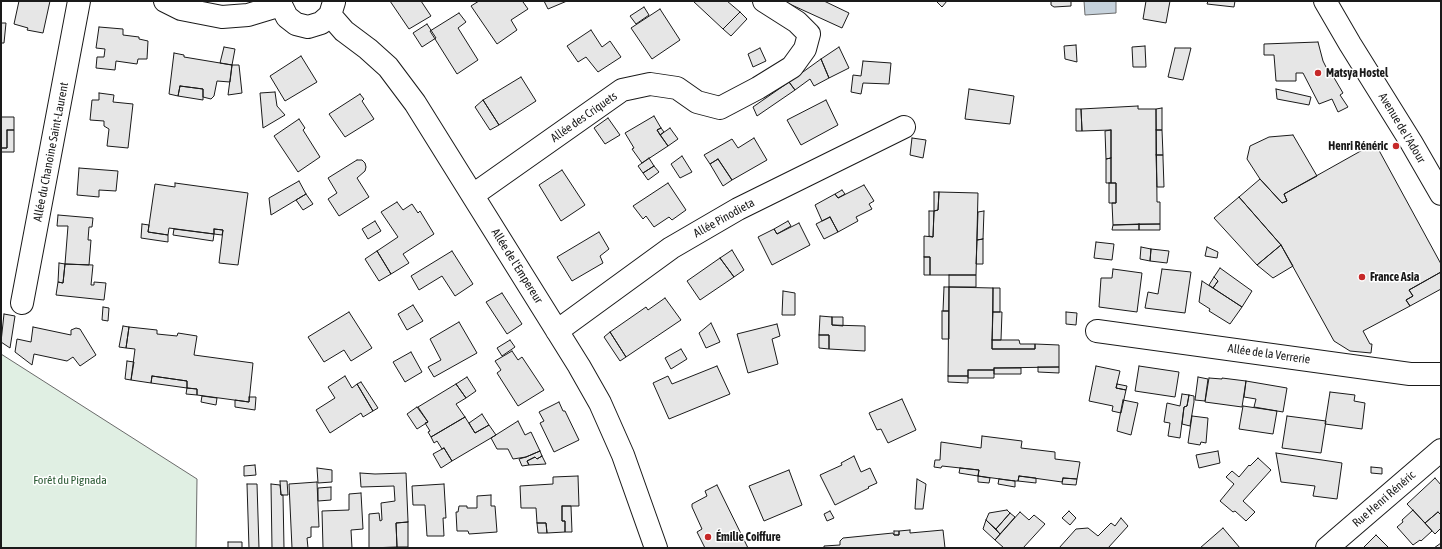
<!DOCTYPE html>
<html>
<head>
<meta charset="utf-8">
<style>
	body { margin:0 }
	#map { position:relative; width:1442px; height:549px; overflow:hidden; background:#fff; font-family:"Asap Condensed",sans-serif }
	canvas { display:block }
	.frame { position:absolute; inset:0; border:2px solid #1a1a1a; pointer-events:none }
</style>
</head>
<body>
<div id="map">
<canvas width="1442" height="549"></canvas>
<div class="frame"></div>
</div>
<script>
const g = document.querySelector('canvas').getContext('2d');
g.lineJoin = 'round';
function fillPath(path, color) { g.fillStyle = color; g.fill(path, 'evenodd'); }
const shape = rows => new Path2D(rows.map(r => 'M' + r).join(''));
function trace(path, color, width, dash) { g.strokeStyle = color; g.lineWidth = width; g.lineCap = dash ? 'butt' : 'round'; g.setLineDash(dash || []); g.stroke(path); }
function drawText(font, color, halo, rows, align = 'center') {
  g.font = font + ' "Asap Condensed",sans-serif'; g.lineWidth = 3; g.setLineDash([]); g.textBaseline = 'middle'; g.strokeStyle = halo; g.fillStyle = color; for (const [text, x, y, turn = 0] of rows) {
    g.save(); g.translate(x, y); g.rotate((+turn || 0) * Math.PI / 180); g.textAlign = isNaN(turn) ? turn : align; if (halo) g.strokeText(text, 0, 0); g.fillText(text, 0, 0); g.restore();
  }
}
const green = shape([
	[1,354,197,479,196,548,1,548,1,354]
]);
const water = shape([
	[1084,1,1116,1,1116,13,1085,15,1084,1]
]);
const building = shape([
	[19,1,50,1,43,33,27,30,28,28,14,24,19,1],
	[390,1,421,1,431,16,409,29,390,1],
	[479,1,525,1,523,2,528,9,511,20,517,30,497,44,471,6,479,1],
	[544,1,567,1,548,9,544,1],
	[693,1,727,1,740,12,723,29,693,1],
	[783,1,824,1,849,13,842,28,783,1],
	[936,1,947,1,942,7,936,1],
	[1051,1,1071,1,1071,6,1054,7,1051,5,1051,1],
	[1146,1,1170,1,1166,23,1143,19,1146,1],
	[1208,1,1235,1,1234,7,1207,4,1208,1],
	[644,7,649,15,636,24,630,16,644,7],
	[660,9,680,40,652,59,631,28,660,9],
	[740,12,747,19,731,36,723,29,740,12],
	[459,13,466,22,458,28,478,60,457,74,430,31,459,13],
	[1,23,6,23,4,43,1,43,1,23],
	[427,24,436,38,422,47,413,33,427,24],
	[99,27,123,29,123,35,139,37,139,39,148,41,147,59,138,59,137,64,116,61,115,70,96,68,97,57,104,57,105,49,96,48,99,27],
	[591,30,602,47,610,41,621,57,598,72,586,57,578,62,567,46,591,30],
	[1318,42,1323,61,1331,77,1333,76,1343,93,1340,95,1348,107,1338,112,1332,99,1319,104,1303,73,1296,73,1296,81,1276,81,1274,55,1264,55,1264,44,1318,42],
	[1076,45,1077,62,1065,59,1064,46,1076,45],
	[1145,46,1146,67,1133,67,1132,47,1145,46],
	[224,47,235,49,232,65,220,63,224,47],
	[839,47,849,68,829,78,821,59,839,47],
	[760,48,766,61,753,67,748,54,760,48],
	[1175,48,1191,48,1183,80,1168,77,1175,48],
	[174,53,184,55,184,57,232,65,230,82,217,81,214,96,211,99,203,97,203,89,180,86,178,96,169,94,174,53],
	[301,56,317,82,285,101,270,76,301,56],
	[821,59,829,78,814,86,810,79,795,90,789,82,821,59],
	[863,61,891,63,889,84,863,83,861,94,851,92,853,75,861,76,863,61],
	[232,65,239,65,242,93,228,95,232,65],
	[521,77,536,101,499,125,483,100,521,77],
	[789,82,795,90,757,116,753,107,789,82],
	[180,86,203,89,203,100,178,96,180,86],
	[969,89,1014,96,1010,124,965,119,969,89],
	[1276,89,1311,97,1309,105,1277,99,1276,89],
	[275,92,277,106,285,115,263,128,260,93,275,92],
	[99,93,114,95,113,102,133,104,128,148,107,146,109,129,104,126,104,121,90,120,92,100,99,100,99,93],
	[360,94,364,99,362,101,374,119,345,137,329,114,360,94],
	[483,100,499,125,490,130,475,107,483,100],
	[826,100,838,125,801,145,787,120,826,100],
	[1138,106,1138,109,1156,109,1157,202,1160,202,1160,224,1113,225,1112,203,1116,203,1116,183,1111,183,1111,130,1082,131,1081,109,1138,106],
	[1162,108,1162,130,1156,130,1156,109,1162,108],
	[1076,109,1081,109,1082,131,1076,131,1076,109],
	[654,116,661,128,657,130,668,146,642,163,632,149,634,148,625,133,654,116],
	[1,117,14,117,14,130,7,130,7,148,1,148,1,117],
	[608,118,620,135,605,144,594,128,608,118],
	[299,119,305,128,303,130,320,157,298,172,274,136,299,119],
	[661,128,664,132,660,135,657,130,661,128],
	[670,128,678,139,668,146,660,135,670,128],
	[7,130,14,130,14,152,1,152,1,148,7,148,7,130],
	[1111,130,1111,158,1106,159,1105,131,1111,130],
	[1156,130,1162,130,1163,155,1156,155,1156,130],
	[1293,135,1317,176,1284,194,1287,201,1282,203,1260,179,1247,159,1250,146,1269,137,1293,135],
	[754,138,767,160,732,180,718,159,710,164,704,155,732,139,738,148,754,138],
	[912,138,926,140,923,158,910,155,912,138],
	[1375,143,1441,264,1441,272,1409,290,1413,296,1406,300,1410,306,1363,331,1370,344,1372,344,1371,353,1350,351,1334,341,1281,245,1239,197,1260,179,1282,203,1287,201,1284,194,1375,143],
	[1156,155,1163,155,1163,158,1164,187,1157,187,1156,155],
	[682,156,692,172,680,178,671,164,682,156],
	[649,158,654,166,643,173,638,166,649,158],
	[1111,158,1111,183,1106,183,1106,159,1111,158],
	[718,159,732,180,723,186,710,164,718,159],
	[357,160,362,160,365,163,366,167,365,171,357,178,369,197,339,216,328,199,337,193,328,178,357,160],
	[654,166,659,172,648,180,643,173,654,166],
	[79,168,118,171,116,191,99,190,99,197,77,195,79,168],
	[562,170,585,205,561,221,539,185,562,170],
	[299,181,306,194,271,215,269,198,299,181],
	[175,183,248,193,238,265,219,263,223,230,214,229,214,234,169,228,168,235,148,232,155,184,175,187,175,183],
	[668,183,686,210,672,220,669,217,654,227,646,216,643,219,633,206,668,183],
	[1109,183,1116,183,1116,203,1109,203,1109,183],
	[864,185,874,201,869,204,872,209,856,217,858,221,838,232,830,217,822,221,815,205,835,194,838,198,864,185],
	[842,190,845,194,838,198,835,194,842,190],
	[934,192,939,192,938,210,934,211,934,192],
	[939,192,978,193,976,275,930,275,930,257,924,257,924,236,933,237,934,211,938,210,939,192],
	[306,194,313,204,303,210,296,200,306,194],
	[1239,197,1281,245,1257,265,1214,218,1239,197],
	[397,202,403,210,412,204,418,213,420,211,434,234,403,254,409,263,391,274,377,251,398,237,381,212,397,202],
	[929,211,934,211,933,237,929,236,929,211],
	[984,211,983,239,977,240,978,212,984,211],
	[58,215,93,218,92,227,89,227,88,240,91,240,89,265,65,264,68,226,57,226,58,215],
	[830,217,838,232,824,239,816,224,830,217],
	[375,221,381,231,368,239,362,229,375,221],
	[788,221,791,226,777,234,774,229,788,221],
	[799,223,810,245,772,265,758,237,774,229,777,234,799,223],
	[142,224,149,225,148,232,168,235,168,242,141,238,142,224],
	[1139,224,1160,224,1160,230,1139,230,1139,224],
	[1139,224,1139,230,1112,230,1113,225,1139,224],
	[174,229,214,234,213,241,173,235,174,229],
	[214,229,223,230,222,235,214,234,214,229],
	[599,232,609,249,600,256,603,263,572,281,557,257,599,232],
	[983,239,983,264,976,264,977,240,983,239],
	[1096,242,1114,244,1112,260,1094,258,1096,242],
	[1281,245,1293,266,1273,278,1257,265,1281,245],
	[1141,247,1151,249,1150,261,1140,259,1141,247],
	[1207,247,1218,252,1217,258,1205,256,1207,247],
	[1151,249,1169,251,1167,263,1150,261,1151,249],
	[732,250,744,270,734,277,720,258,732,250],
	[377,251,391,274,379,281,365,259,377,251],
	[452,251,473,284,455,296,442,276,419,290,411,276,452,251],
	[924,257,930,257,930,275,924,275,924,257],
	[720,258,734,277,700,300,687,281,720,258],
	[59,263,65,264,63,283,58,282,59,263],
	[65,264,93,265,91,285,94,285,94,282,106,283,104,300,56,295,58,282,63,283,65,264],
	[1220,268,1252,291,1242,307,1213,288,1218,281,1214,277,1220,268],
	[1113,269,1142,273,1137,312,1099,307,1101,278,1112,278,1113,269],
	[1162,269,1191,272,1185,313,1145,308,1148,292,1158,294,1162,269],
	[1441,272,1441,289,1410,306,1406,300,1413,296,1409,290,1441,272],
	[949,275,976,275,976,287,949,287,949,275],
	[1214,277,1218,281,1213,288,1209,285,1214,277],
	[1202,281,1242,307,1230,324,1209,311,1210,309,1199,302,1202,281],
	[944,287,949,287,949,311,943,311,944,287],
	[949,287,993,288,992,349,1035,349,1035,344,1059,345,1059,367,994,368,994,370,968,370,968,376,948,376,949,287],
	[993,288,1000,288,1000,312,993,312,993,288],
	[783,291,795,293,795,315,782,315,783,291],
	[502,293,522,324,507,334,486,302,502,293],
	[665,298,681,320,626,357,610,332,646,307,648,310,665,298],
	[413,305,423,321,407,330,398,314,413,305],
	[103,307,109,308,108,321,102,320,103,307],
	[942,311,949,311,949,339,942,339,942,311],
	[349,312,372,348,351,361,344,350,324,362,308,337,349,312],
	[993,312,1002,312,1001,340,992,340,993,312],
	[1066,312,1077,313,1076,325,1066,324,1066,312],
	[4,314,15,316,10,348,1,342,4,314],
	[820,316,832,317,832,325,865,326,865,351,829,349,829,335,819,335,820,316],
	[832,317,843,317,843,326,832,325,832,317],
	[459,322,477,353,434,377,428,367,441,360,430,339,459,322],
	[711,323,720,342,706,348,699,333,711,323],
	[777,324,780,336,772,339,778,364,748,373,737,334,777,324],
	[123,326,129,327,126,348,119,347,123,326],
	[33,327,71,335,71,330,76,328,80,329,96,355,80,366,73,357,67,361,34,354,32,365,15,352,17,339,31,342,33,327],
	[129,327,157,330,157,334,177,336,178,333,197,336,194,355,253,363,249,402,197,395,197,389,187,388,187,381,152,376,151,383,131,380,135,349,126,348,129,327],
	[610,332,626,357,620,361,604,337,610,332],
	[819,335,829,335,829,349,819,348,819,335],
	[510,340,515,347,502,356,497,348,510,340],
	[992,340,1019,340,1020,344,1035,344,1035,349,992,349,992,340],
	[681,349,687,359,671,369,665,358,681,349],
	[512,351,518,360,522,357,544,390,518,406,497,373,501,370,495,361,512,351],
	[411,352,422,372,405,382,393,362,411,352],
	[127,361,134,362,131,380,125,379,127,361],
	[717,366,730,394,669,419,653,383,668,376,672,384,717,366],
	[1096,366,1120,371,1116,388,1126,390,1121,413,1112,411,1113,406,1089,401,1096,366],
	[1139,366,1179,372,1175,397,1135,391,1139,366],
	[1038,367,1059,367,1059,373,1038,372,1038,367],
	[994,368,1021,368,1021,374,994,374,994,368],
	[968,370,994,370,994,378,968,378,968,370],
	[152,376,187,381,187,388,151,383,152,376],
	[345,376,352,388,357,384,373,411,363,417,361,413,330,433,316,410,335,398,328,387,345,376],
	[948,376,968,376,968,383,948,382,948,376],
	[467,377,476,391,466,398,456,384,467,377],
	[1198,377,1208,379,1205,401,1195,400,1198,377],
	[1209,378,1222,379,1222,378,1246,381,1242,407,1205,402,1209,378],
	[1246,381,1287,388,1283,412,1254,407,1256,399,1244,397,1246,381],
	[361,382,378,408,373,411,357,384,361,382],
	[456,384,466,398,456,404,465,417,431,437,428,432,430,431,425,423,428,422,418,407,456,384],
	[1117,384,1127,386,1126,390,1116,388,1117,384],
	[187,388,197,389,197,395,186,394,187,388],
	[1330,392,1355,395,1354,401,1365,403,1362,429,1325,424,1330,392],
	[1182,394,1189,395,1187,406,1184,407,1180,438,1168,436,1170,423,1164,422,1167,403,1180,406,1182,394],
	[1189,395,1194,396,1194,402,1190,426,1182,424,1184,407,1187,406,1189,395],
	[202,396,217,398,216,405,201,402,202,396],
	[249,397,256,397,255,410,235,407,235,400,249,402,249,397],
	[902,399,916,430,888,443,881,429,877,430,869,413,902,399],
	[1123,400,1138,403,1131,435,1117,431,1123,400],
	[559,402,563,411,565,411,579,440,554,452,540,423,544,421,539,412,559,402],
	[1243,406,1277,411,1273,434,1239,429,1243,406],
	[417,407,428,422,417,429,407,414,417,407],
	[482,414,489,425,475,433,469,423,482,414],
	[1192,416,1208,418,1206,443,1201,442,1200,445,1188,443,1192,416],
	[1287,416,1326,421,1321,453,1282,448,1287,416],
	[465,417,475,433,489,425,496,435,452,461,444,448,442,449,437,441,434,443,431,437,465,417],
	[518,421,525,435,531,432,540,451,526,457,513,459,508,449,497,449,491,438,518,421],
	[982,436,1022,441,1021,448,1055,452,1055,459,1080,462,1077,479,1063,478,1062,482,1019,476,1018,481,1015,481,978,476,979,470,942,466,941,468,934,467,935,460,940,460,941,442,981,448,982,436],
	[444,448,452,461,441,468,433,454,444,448],
	[540,451,542,456,537,459,535,457,527,461,529,465,522,466,519,459,526,457,540,451],
	[1218,451,1220,463,1199,468,1196,455,1218,451],
	[1276,453,1342,463,1337,499,1313,496,1315,486,1281,482,1276,453],
	[542,456,546,464,529,465,527,461,535,457,537,459,542,456],
	[854,456,861,472,870,468,877,483,868,487,869,488,835,505,820,475,842,465,841,463,854,456],
	[1258,458,1271,470,1243,501,1255,512,1246,521,1235,511,1233,512,1220,501,1234,484,1226,477,1232,471,1239,477,1249,465,1250,466,1258,458],
	[255,465,256,475,244,476,244,466,255,465],
	[1371,467,1382,468,1382,474,1371,473,1371,467],
	[317,468,332,470,332,482,318,483,317,468],
	[960,468,979,470,978,476,959,473,960,468],
	[789,470,802,505,764,521,749,486,789,470],
	[360,473,375,474,406,473,408,521,408,522,396,523,397,547,369,548,369,514,379,513,380,521,382,520,381,503,395,501,394,486,361,487,360,473],
	[578,476,579,506,562,506,562,521,565,521,565,532,547,533,546,523,537,523,536,508,521,508,520,486,553,484,553,477,578,476],
	[978,476,990,478,989,483,978,482,978,476],
	[1019,476,1036,478,1036,483,1018,481,1019,476],
	[1063,478,1077,479,1076,485,1062,484,1063,478],
	[1435,478,1441,485,1441,515,1438,512,1425,523,1407,504,1435,478],
	[917,479,926,484,923,509,915,509,917,479],
	[999,479,1015,481,1015,487,998,484,999,479],
	[280,481,287,481,288,495,281,495,280,481],
	[317,482,319,527,311,527,311,537,307,538,308,548,292,548,289,484,317,482],
	[247,484,257,484,259,548,249,548,247,484],
	[271,484,280,485,281,495,283,495,284,548,272,548,271,484],
	[444,484,446,518,443,518,444,536,427,536,425,505,413,505,412,486,444,484],
	[717,485,748,548,705,548,697,532,702,529,692,507,692,504,707,496,705,491,717,485],
	[331,487,331,500,318,501,318,488,331,487],
	[361,493,363,529,351,530,352,548,323,548,322,511,349,510,349,494,361,493],
	[491,495,491,506,495,506,497,532,469,534,468,531,457,531,456,512,458,512,459,506,467,506,467,508,477,508,477,496,491,495],
	[562,506,571,506,572,532,565,532,565,521,562,521,562,506],
	[1007,510,1010,513,996,529,986,520,989,513,1007,510],
	[1413,510,1432,531,1421,541,1420,540,1413,545,1397,527,1403,522,1402,520,1413,510],
	[830,511,834,518,827,521,824,514,830,511],
	[1069,511,1076,518,1070,525,1062,518,1069,511],
	[1020,512,1029,520,1034,515,1045,524,1023,548,1004,548,995,540,1020,512],
	[1438,512,1441,515,1441,528,1435,534,1425,523,1438,512],
	[1010,513,1015,517,1000,534,996,529,1010,513],
	[1121,518,1128,526,1108,548,1059,548,1076,529,1088,528,1098,536,1111,523,1115,526,1121,518],
	[986,520,1000,534,995,540,983,529,986,520],
	[408,522,408,547,397,547,396,523,408,522],
	[537,523,546,523,547,533,538,533,537,523],
	[1223,528,1240,548,1200,548,1223,528],
	[910,530,910,533,943,530,945,548,824,548,824,546,840,545,840,541,843,538,893,533,894,535,899,535,899,531,910,530],
	[894,531,899,531,899,535,894,535,894,531],
	[1376,535,1389,548,1363,548,1376,535],
	[228,542,242,542,242,548,228,548,228,542],
	[1441,543,1441,548,1434,548,1441,543]
]);
const minor = shape([
	[165,1,181,9,222,17,248,15,281,5],
	[281,1,281,5,287,17,296,24,308,27,321,23,330,15,334,2],
	[330,15,344,31,368,49,388,67,415,103,579,366,600,403,623,455,656,548],
	[473,195,622,90,650,84,677,88,697,102,720,108,758,88,792,67,805,49,809,34,797,22,764,1],
	[22,303,79,1],
	[557,331,671,248,738,209,904,127],
	[1097,331,1410,374,1441,374],
	[1327,548,1441,450]
]);
const major = shape([
	[1325,1,1350,44,1411,142,1441,194]
]);
const markers = [
	[1318,73,4,"#c62828"],
	[1396,146,4,"#c62828"],
	[1362,277,4,"#c62828"],
	[708,537,4,"#c62828"]
];
const poiNames = [
	["Matsya Hostel",1326,73],
	["Henri Rénéric",1388,146,"right"],
	["France Asia",1370,277],
	["Émilie Coiffure",716,537]
];
const streetNames = [
	["Allée des Criquets",584,117,-35],
	["Avenue de l'Adour",1402,128,59],
	["Allée du Chanoine Saint-Laurent",51,152,-79],
	["Allée Pinodieta",724,218,-29],
	["Allée de l'Empereur",517,266,58],
	["Allée de la Verrerie",1269,354,8],
	["Rue Henri Rénéric",1384,499,-41]
];
const parkNames = [
	["Forêt du Pignada",70,480]
];
fillPath(green, '#e0efe3');
trace(green, '#6a6a6a', 1);
fillPath(water, '#c6d2dc');
trace(water, '#6a6a6a', 1);
fillPath(building, '#e6e6e6');
trace(building, '#1a1a1a', 1);
trace(minor, '#1a1a1a', 24);
trace(major, '#1a1a1a', 24);
trace(minor, '#fff', 22);
trace(major, '#fff', 22);
for (const [x, y, r, color] of markers) { const dot = new Path2D(); dot.arc(x, y, r, 0, 2 * Math.PI); g.fillStyle = color; g.fill(dot); trace(dot, '#fff', 1.5); }
drawText('bold 12px', '#1a1a1a', '#fff', poiNames, 'left');
drawText('12px', '#1a1a1a', '#fff', streetNames);
drawText('12px', '#2b5a34', '#fff', parkNames);
</script>
</body>
</html>
